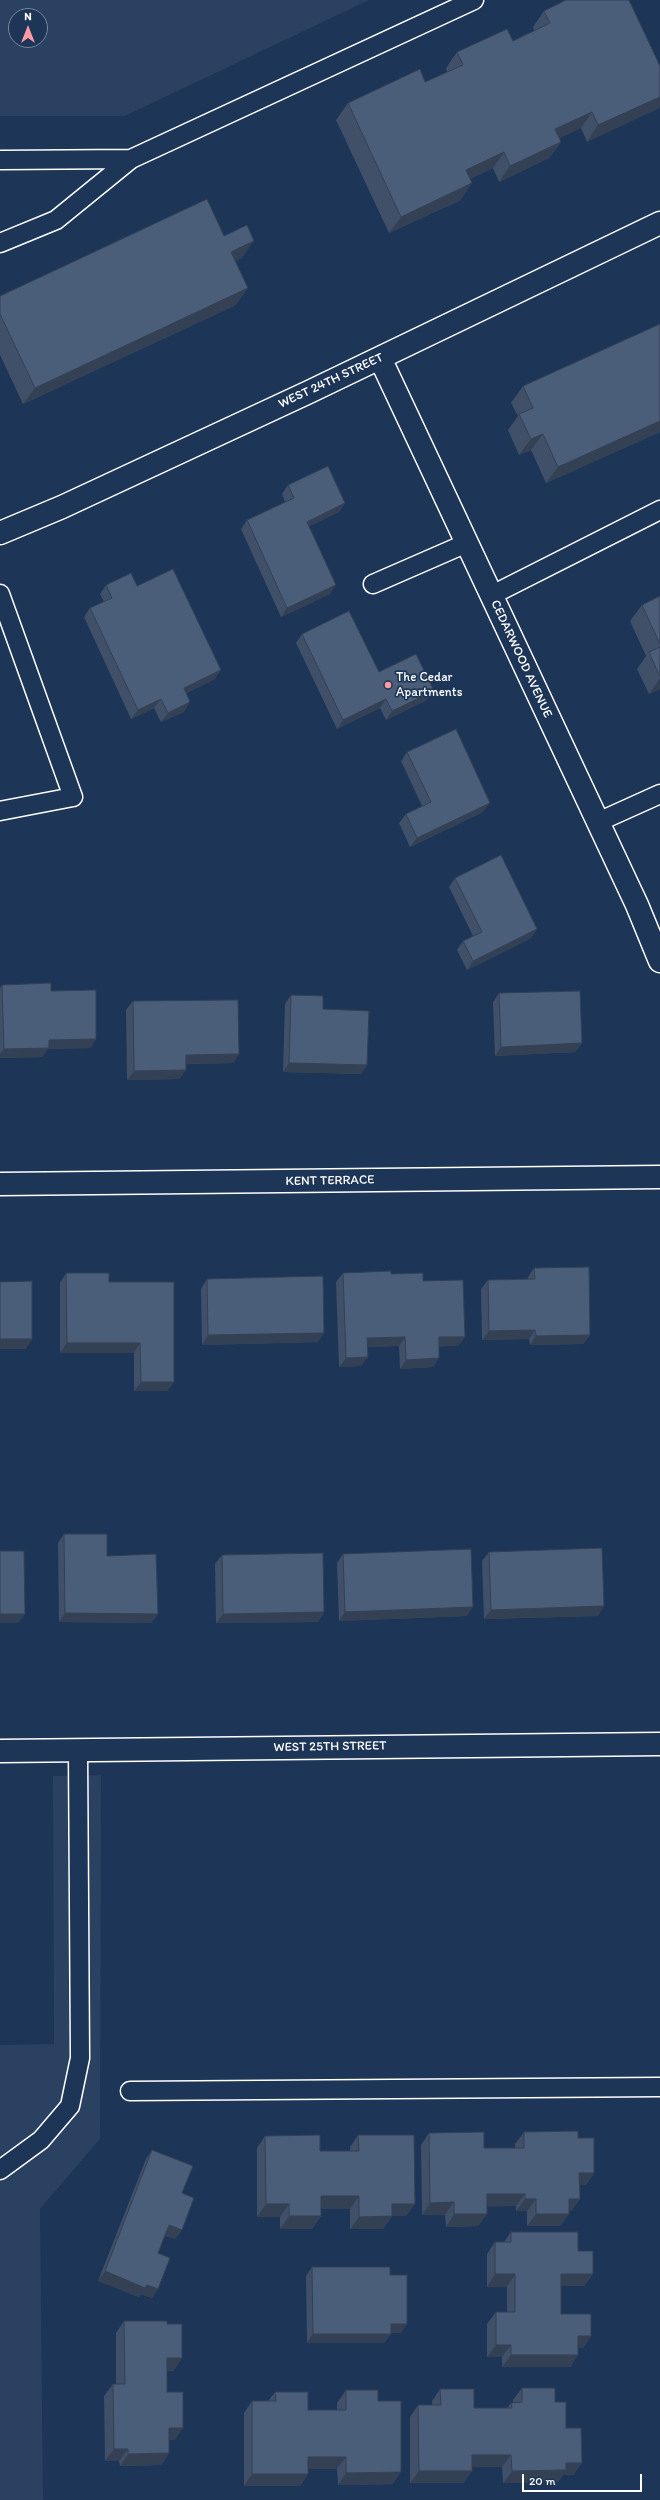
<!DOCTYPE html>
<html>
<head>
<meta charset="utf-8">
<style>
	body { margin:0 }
	#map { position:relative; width:660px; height:2500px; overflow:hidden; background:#1d3557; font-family:Itim,sans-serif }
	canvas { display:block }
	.north { position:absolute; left:8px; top:8px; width:40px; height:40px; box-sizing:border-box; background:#1d3557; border:1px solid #77869a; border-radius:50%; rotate:0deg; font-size:11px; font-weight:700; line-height:16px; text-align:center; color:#fff }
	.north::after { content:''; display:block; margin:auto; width:14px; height:18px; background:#ff9aa2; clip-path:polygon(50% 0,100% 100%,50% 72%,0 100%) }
	.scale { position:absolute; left:522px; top:2474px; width:120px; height:18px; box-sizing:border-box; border:2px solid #fff; border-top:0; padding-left:5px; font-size:12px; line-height:14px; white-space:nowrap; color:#fff; -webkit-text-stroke:3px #1d3557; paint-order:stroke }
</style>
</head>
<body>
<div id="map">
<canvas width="660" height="2500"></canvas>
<div class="north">N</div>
<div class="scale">20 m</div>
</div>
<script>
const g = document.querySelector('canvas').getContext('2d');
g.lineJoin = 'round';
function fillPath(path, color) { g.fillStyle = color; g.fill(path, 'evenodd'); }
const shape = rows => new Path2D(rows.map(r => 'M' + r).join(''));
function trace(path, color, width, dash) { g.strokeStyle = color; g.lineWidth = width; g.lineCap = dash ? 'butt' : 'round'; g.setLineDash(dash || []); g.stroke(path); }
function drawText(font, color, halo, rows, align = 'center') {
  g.font = font + ' Itim,sans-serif'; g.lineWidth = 3.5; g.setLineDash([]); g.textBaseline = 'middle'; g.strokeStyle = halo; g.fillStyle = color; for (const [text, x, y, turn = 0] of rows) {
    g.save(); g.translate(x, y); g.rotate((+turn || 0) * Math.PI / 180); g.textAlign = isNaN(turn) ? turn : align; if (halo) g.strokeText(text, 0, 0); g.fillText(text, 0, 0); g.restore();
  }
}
const built = shape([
	[0,0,369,0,125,116,0,116],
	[16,16,40,16,40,40,16,40],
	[101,1775,100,2139,40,2209,43,2500,0,2500,0,2045,54,2044,53,1776]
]);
const lane = shape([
	[131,159,474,0],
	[0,160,131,159,56,220,0,243],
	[373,584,467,543],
	[0,594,73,797,0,811],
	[492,595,660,510],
	[598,822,660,794],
	[130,2091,660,2087],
	[0,2170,41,2140,70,2106,80,2058,78,1750]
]);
const street = shape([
	[380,358,637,905,660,961],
	[0,533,62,507,309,392,660,223],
	[0,1184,660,1177],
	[0,1751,660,1744]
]);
const wall = shape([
	[544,11,660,66,587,142,581,128,559,138,561,142,549,158,499,182,493,168,470,179,461,200,389,233,336,120,348,103,425,82,447,72,446,68,457,52,513,41,534,31,533,27],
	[224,236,242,258,235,261,236,305,23,404,0,355,0,296],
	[660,324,660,432,546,483,531,450,519,455,508,430,518,416,511,403,523,386],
	[288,485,345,503,339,512,309,526,330,594,281,617,241,529,247,520,285,502,282,494],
	[106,585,137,586,215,679,186,693,184,712,161,722,154,708,131,719,84,617,90,608,104,602,100,594],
	[660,596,660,689,649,694,637,669,646,656,630,621,642,605],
	[302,634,379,672,427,700,386,720,380,708,337,729,296,643],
	[407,752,483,812,410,847,399,823,406,814,422,806,401,761],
	[455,878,537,929,531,938,467,970,457,950,463,941,473,936,449,887],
	[2,985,51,991,96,1039,90,1048,48,1049,42,1057,0,1058,0,988],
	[499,993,582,1043,575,1052,495,1056,493,1002],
	[291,995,323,1009,367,1065,361,1074,283,1072,285,1004],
	[133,1001,239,1054,233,1063,186,1064,186,1070,179,1079,127,1080,126,1010],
	[534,1268,590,1335,583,1344,530,1345,529,1339,482,1340,481,1289,488,1280,528,1279,528,1277],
	[66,1273,109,1282,174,1382,167,1391,134,1391,134,1353,60,1353,60,1283],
	[343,1273,391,1274,423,1281,465,1337,458,1346,439,1346,439,1358,433,1367,400,1369,399,1346,367,1347,361,1366,339,1367,336,1282],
	[207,1279,318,1342,202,1345,201,1289],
	[64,1534,107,1556,158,1614,151,1623,59,1622,58,1543],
	[489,1552,598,1616,484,1619,482,1561],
	[343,1554,467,1616,339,1621,337,1563],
	[222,1555,324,1612,318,1622,216,1623,215,1564],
	[524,2132,578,2138,594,2173,586,2185,580,2185,580,2199,571,2211,569,2211,569,2214,560,2226,527,2226,527,2211,516,2211,516,2206,487,2206,487,2214,478,2226,446,2227,445,2215,422,2215,421,2145,429,2133,484,2148,515,2148,515,2144],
	[358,2135,415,2204,406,2216,392,2216,383,2229,350,2229,350,2209,321,2209,321,2216,312,2229,280,2229,280,2217,257,2217,257,2148,265,2136,320,2151,350,2151,350,2147],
	[152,2150,182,2193,182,2230,175,2239,165,2236,158,2253,152,2298,141,2294,139,2297,98,2281,146,2159],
	[511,2232,578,2251,593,2274,584,2286,561,2286,561,2314,591,2336,583,2348,578,2348,578,2355,570,2367,502,2367,502,2357,487,2357,487,2324,496,2312,507,2312,507,2287,487,2287,487,2254,495,2242,504,2242],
	[312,2267,407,2324,401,2333,391,2333,391,2334,384,2343,307,2343,306,2276],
	[124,2321,167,2324,182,2358,173,2371,167,2371,167,2392,175,2440,169,2440,169,2453,161,2465,120,2466,119,2461,105,2461,104,2396,113,2384,116,2384,116,2333],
	[522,2388,555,2402,582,2463,573,2475,563,2475,558,2482,503,2483,502,2467,472,2467,472,2471,463,2483,410,2483,410,2417,418,2405,432,2405,432,2401,440,2389,474,2408,507,2408,511,2403,513,2403,513,2400],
	[346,2390,378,2401,393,2484,338,2485,337,2469,308,2469,308,2474,300,2486,244,2486,244,2413,252,2401,268,2401,275,2392,308,2410,337,2410,337,2403]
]);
const shadedWall = shape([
	[660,97,660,108,587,142,598,125],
	[592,112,581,128,543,146,555,129],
	[561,142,549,158,499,182,510,166],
	[504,152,493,168,455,186,466,170],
	[472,183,461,200,389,233,401,217],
	[254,241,242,258,219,269,231,252],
	[248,288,236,305,23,404,35,388],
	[660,421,660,432,546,483,558,467],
	[543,434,531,450,519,455,531,439],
	[345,503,339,512,300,531,307,522],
	[336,585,330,594,281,617,287,608],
	[221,670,215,679,177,698,184,688],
	[660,678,660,689,649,694],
	[434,691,427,700,386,720,392,711],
	[161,699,154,708,131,719,138,710],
	[386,699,380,708,337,729,343,720],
	[190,702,184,712,161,722,168,713],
	[490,803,483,812,410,847,417,838],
	[537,929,531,938,467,970,473,961],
	[96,1039,90,1048,48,1049,42,1057,0,1058,0,1054,4,1049,49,1040],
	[582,1043,575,1052,495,1056,501,1047],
	[239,1054,233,1063,179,1064,186,1055],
	[289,1063,367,1065,361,1074,283,1072],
	[186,1070,179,1079,127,1080,134,1071],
	[535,1330,529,1339,482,1340,489,1331],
	[324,1333,318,1342,202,1345,208,1335],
	[590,1335,583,1344,530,1345,536,1336],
	[405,1337,399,1346,360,1347,367,1338],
	[439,1337,465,1337,458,1346,432,1347],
	[0,1339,32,1339,26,1349,0,1349],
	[67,1343,140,1343,134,1353,60,1353],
	[368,1357,361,1366,339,1367,346,1358],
	[439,1358,433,1367,400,1369,406,1360],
	[141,1382,174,1382,167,1391,134,1391],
	[604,1606,598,1616,484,1619,491,1610],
	[473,1607,467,1616,339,1621,345,1612],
	[324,1612,318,1622,216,1623,223,1614],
	[65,1613,158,1614,151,1623,59,1622],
	[0,1614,25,1614,18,1623,0,1623],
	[579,2173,594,2173,586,2185,571,2185],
	[487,2194,525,2194,516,2206,478,2207],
	[321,2196,359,2196,350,2209,312,2209],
	[525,2199,536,2199,527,2211,516,2211],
	[569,2199,580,2199,571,2211,560,2211],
	[454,2202,445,2215,422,2215,430,2203],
	[266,2204,289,2204,280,2217,257,2217],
	[392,2204,415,2204,406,2216,392,2216,383,2229,350,2229,359,2217],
	[454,2214,487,2214,478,2226,446,2227],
	[536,2214,569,2214,560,2226,527,2226],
	[289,2216,321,2216,312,2229,280,2229],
	[169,2225,182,2230,175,2239,162,2235],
	[105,2271,147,2285,158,2289,152,2298,141,2294,139,2297,98,2281],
	[495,2274,515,2274,507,2287,487,2287],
	[561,2274,593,2274,584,2286,552,2286],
	[391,2324,407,2324,401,2333,384,2333],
	[313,2334,391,2334,384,2343,307,2343],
	[578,2336,591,2336,583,2348,570,2348],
	[496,2345,511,2345,502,2357,487,2357],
	[511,2355,578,2355,570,2367,502,2367],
	[167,2358,182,2358,173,2371,159,2371],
	[169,2428,183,2428,175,2440,160,2440],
	[114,2449,128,2449,119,2461,105,2461],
	[169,2453,161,2465,120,2466,128,2454],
	[472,2455,511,2455,502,2467,463,2467],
	[308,2457,346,2457,337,2469,300,2469],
	[566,2463,582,2463,573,2475,563,2475,558,2482,503,2483,512,2471],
	[419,2471,472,2471,463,2483,410,2483],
	[401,2472,393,2484,338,2485,346,2473],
	[252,2474,308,2474,300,2486,244,2486]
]);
const building = shape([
	[566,0,629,0,660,66,660,97,598,125,592,112,555,129,561,142,510,166,504,152,466,170,472,183,401,217,348,103,420,69,425,82,463,65,457,52,507,29,513,41,550,23,544,11,566,0],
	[207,199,224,236,247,225,254,241,231,252,248,288,35,388,0,314,0,296,207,199],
	[660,324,660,421,558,467,543,434,531,439,519,414,533,408,523,386,660,324],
	[328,466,345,503,307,522,336,585,287,608,247,520,294,498,288,485,328,466],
	[173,569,221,670,184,688,190,702,168,713,161,699,138,710,90,608,112,598,106,585,131,573,137,586,173,569],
	[660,596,660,644,642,605,660,596],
	[349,611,379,672,416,654,434,691,392,711,386,699,343,720,302,634,349,611],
	[660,647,660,677,649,652,660,647],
	[456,729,490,803,417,838,406,814,431,802,407,752,456,729],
	[501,855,537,929,473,961,463,941,482,932,455,878,501,855],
	[51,983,51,991,96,990,96,1039,49,1040,49,1048,4,1049,2,985,51,983],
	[580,991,582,1043,501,1047,499,993,580,991],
	[291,995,323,996,323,1009,369,1011,367,1065,289,1063,291,995],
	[238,1000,239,1054,186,1055,186,1070,134,1071,133,1001,238,1000],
	[589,1267,590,1335,536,1336,535,1330,489,1331,488,1280,535,1279,534,1268,589,1267],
	[391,1271,391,1274,423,1273,423,1281,463,1280,465,1337,439,1337,439,1358,406,1360,405,1337,367,1338,368,1357,346,1358,343,1273,391,1271],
	[66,1273,109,1273,109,1282,174,1282,174,1382,141,1382,140,1343,67,1343,66,1273],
	[323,1276,324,1333,208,1335,207,1279,323,1276],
	[32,1281,32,1339,0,1339,0,1282,32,1281],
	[64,1534,107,1534,107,1556,156,1554,158,1614,65,1613,64,1534],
	[602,1548,604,1606,491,1610,489,1552,602,1548],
	[471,1549,473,1607,345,1612,343,1554,471,1549],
	[0,1551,24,1551,25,1614,0,1614,0,1551],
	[323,1553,324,1612,223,1614,222,1555,323,1553],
	[578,2131,578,2138,594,2138,594,2173,579,2173,580,2199,569,2199,569,2214,536,2214,536,2199,525,2199,525,2194,487,2194,487,2214,454,2214,454,2202,430,2203,429,2133,484,2132,484,2148,524,2148,524,2132,578,2131],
	[320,2135,320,2151,359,2151,358,2135,414,2135,415,2204,392,2204,392,2216,359,2217,359,2196,321,2196,321,2216,289,2216,289,2204,266,2204,265,2136,320,2135],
	[152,2150,193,2166,182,2193,194,2198,182,2230,169,2225,158,2253,170,2258,158,2289,147,2285,145,2288,105,2271,152,2150],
	[511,2232,578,2232,578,2251,593,2251,593,2274,561,2274,561,2314,591,2314,591,2336,578,2336,578,2355,511,2355,511,2345,496,2345,496,2312,515,2312,515,2274,495,2274,495,2242,511,2242,511,2232],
	[312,2267,390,2267,390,2275,407,2275,407,2324,391,2324,391,2334,313,2334,312,2267],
	[124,2321,167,2321,167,2324,182,2324,182,2358,167,2358,167,2392,183,2392,183,2428,169,2428,169,2453,128,2454,128,2449,114,2449,113,2384,125,2384,124,2321],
	[522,2388,555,2388,555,2402,566,2402,566,2428,581,2428,582,2463,566,2463,566,2470,512,2471,511,2455,472,2455,472,2471,419,2471,418,2405,441,2405,440,2389,474,2389,474,2408,512,2408,511,2403,522,2402,522,2388],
	[346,2390,378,2390,378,2401,401,2401,401,2472,346,2473,346,2457,308,2457,308,2474,252,2474,252,2401,276,2401,275,2392,308,2392,308,2410,346,2410,346,2390]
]);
const markers = [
	[388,685,4,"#ff9aa2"]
];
const streetNames = [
	["WEST 24TH STREET",331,381,-25],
	["CEDARWOOD AVENUE",521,659,65],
	["KENT TERRACE",330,1181,-1],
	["WEST 25TH STREET",330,1747,-1]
];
const poiNames = [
	["The Cedar",396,678],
	["Apartments",396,693]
];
fillPath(built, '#2a4161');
trace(lane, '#fff', 21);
trace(street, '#fff', 25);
trace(lane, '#1d3557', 18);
trace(street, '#1d3557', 22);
fillPath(wall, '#405068');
fillPath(shadedWall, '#344155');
fillPath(building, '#4a5d79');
trace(building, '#344155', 1);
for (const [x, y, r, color] of markers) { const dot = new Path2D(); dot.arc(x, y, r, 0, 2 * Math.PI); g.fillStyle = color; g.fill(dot); trace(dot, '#1d3557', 1.5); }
drawText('13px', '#fff', '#1d3557', streetNames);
drawText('13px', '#fff', '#1d3557', poiNames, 'left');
</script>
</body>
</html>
